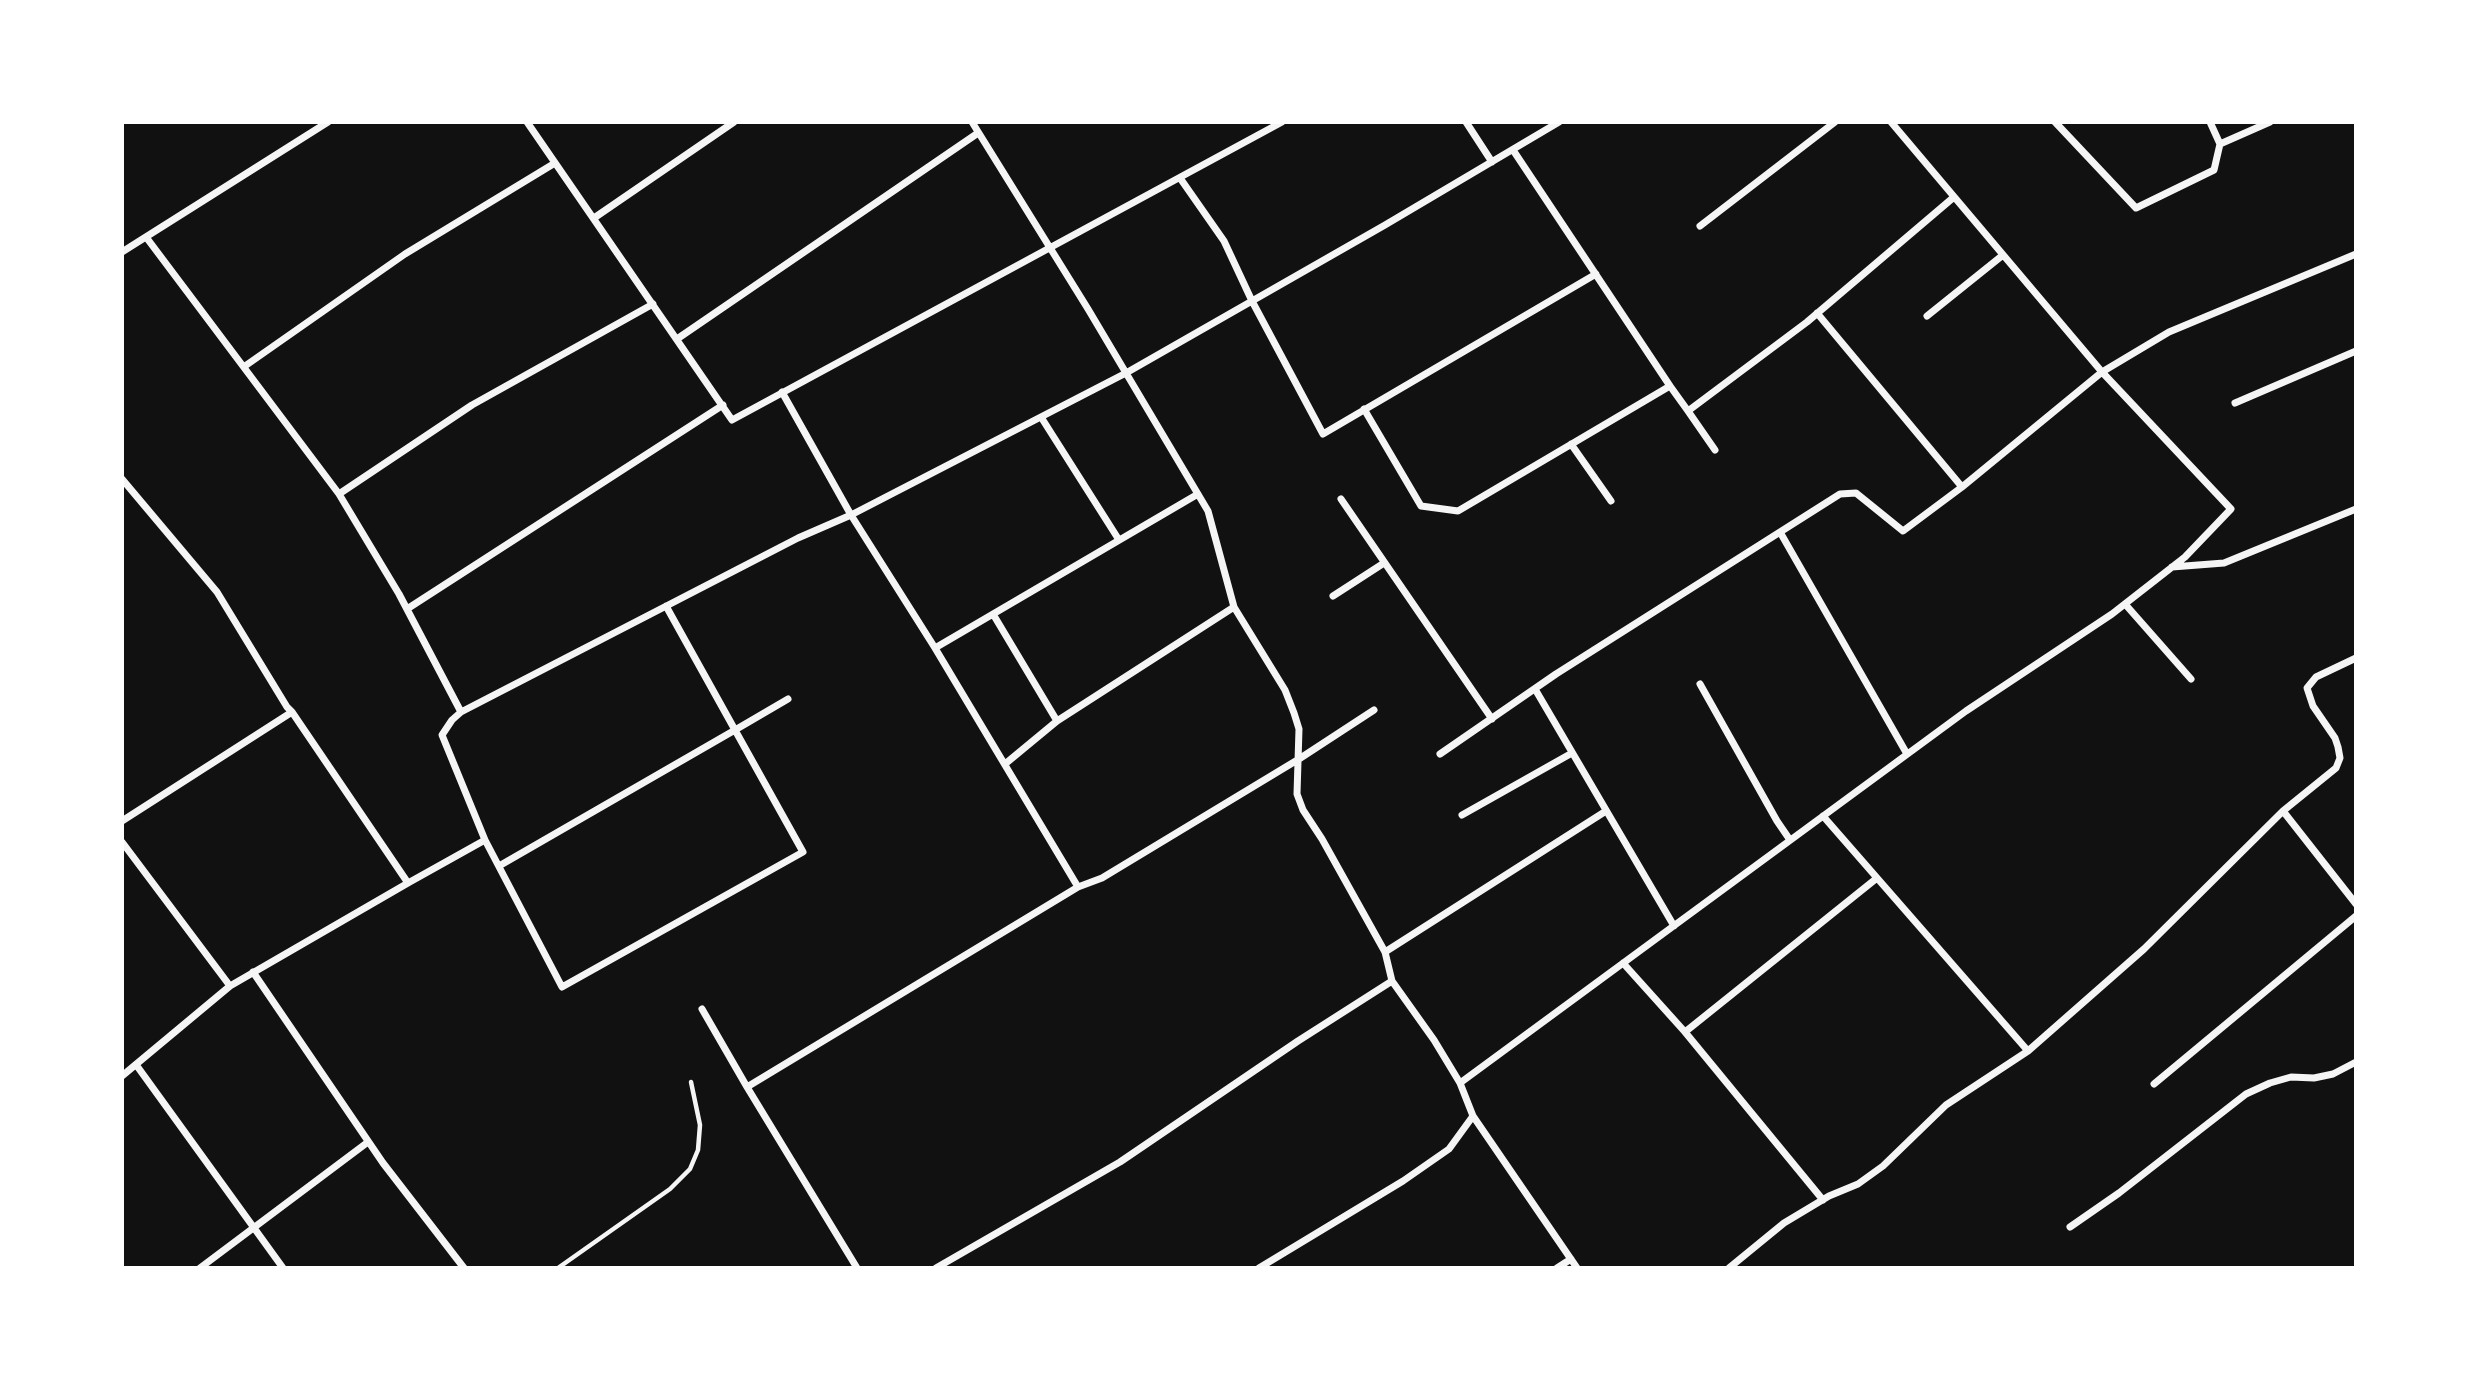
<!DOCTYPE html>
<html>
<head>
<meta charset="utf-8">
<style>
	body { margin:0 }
	#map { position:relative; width:2478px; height:1390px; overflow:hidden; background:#111; font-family:Rubik,sans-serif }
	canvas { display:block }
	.frame { position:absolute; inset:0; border:124px solid #fff; pointer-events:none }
</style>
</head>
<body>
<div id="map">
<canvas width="2478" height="1390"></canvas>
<div class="frame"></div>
</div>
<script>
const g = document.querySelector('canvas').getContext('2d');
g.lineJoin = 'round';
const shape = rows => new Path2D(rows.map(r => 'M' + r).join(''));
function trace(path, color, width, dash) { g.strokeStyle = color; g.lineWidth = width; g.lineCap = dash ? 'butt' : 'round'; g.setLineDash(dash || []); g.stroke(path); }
const service = shape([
	[558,1268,670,1189,690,1169,698,1150,700,1125,691,1082]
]);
const minor = shape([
	[527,122,732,420,1282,122],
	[972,122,1088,309,1208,511,1234,607,1285,690,1294,713,1299,729,1297,794,1303,810,1322,839,1385,952,1392,981,1434,1040,1460,1083,1966,711,2112,614,2185,557,2231,509,2102,372,1891,122],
	[1466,122,1492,162],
	[2055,122,2136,208,2214,170,2220,144],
	[2210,122,2220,144,2270,122],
	[1180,178,1224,241,1252,301,1323,434,1596,274],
	[594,218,734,122],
	[1700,226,1835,122],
	[146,237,339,494],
	[122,252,328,122],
	[1817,313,1962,487],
	[1927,316,2003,255],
	[677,339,978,133],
	[245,366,405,254,555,163],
	[1670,386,1688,411,1807,322,1954,197],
	[782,392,851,515,935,648,1078,887,1102,878,1299,759,1374,710],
	[2235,403,2356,351],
	[1364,409,1421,506,1458,511,1670,386,1513,150],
	[1688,411,1715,450],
	[1041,417,1119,540],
	[1571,444,1611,501],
	[122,479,217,592,287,707,292,712,408,883,230,986,122,1076],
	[1341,499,1492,719],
	[1780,532,1907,754],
	[2172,567,2224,563,2356,509],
	[1333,596,1384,563],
	[2125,604,2191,679],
	[407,609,723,405],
	[993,614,1057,721],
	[935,648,1198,494],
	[1700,684,1777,821,1790,840],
	[1535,689,1674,926],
	[461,712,798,538,851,515,1126,373,1385,225,1559,122],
	[1440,754,1556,674,1840,494,1856,493,1903,531,1962,487,2102,372,2169,332,2356,254],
	[1005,764,1057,721,1234,607],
	[2283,811,2356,904],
	[1462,815,1572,753],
	[1823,816,2028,1051],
	[122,821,292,712],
	[485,840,562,987,803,852,735,730,788,699],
	[122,842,230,986],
	[499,866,735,730,666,606],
	[408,883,485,840,442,735,452,720,461,712,399,594,339,494,472,405,653,304],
	[1385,952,1606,811],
	[1623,963,1685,1032,1823,1200],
	[253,972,383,1163,464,1268],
	[702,1009,747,1087],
	[1685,1032,1877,878],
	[137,1066,283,1268],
	[2154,1084,2356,916],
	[1473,1116,1577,1268],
	[2070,1227,2119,1193,2246,1094,2270,1083,2291,1077,2314,1078,2333,1074,2356,1062],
	[200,1268,368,1142],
	[857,1268,747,1087,1078,887],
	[936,1268,1120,1162,1298,1041,1392,981],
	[1259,1268,1403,1181,1449,1149,1473,1116,1460,1083],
	[1557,1268,1571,1259],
	[1729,1268,1784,1223,1829,1196,1858,1184,1883,1166,1946,1105,2028,1051,2144,949,2283,811,2336,768,2340,758,2338,747,2335,738,2313,706,2307,688,2316,677,2356,658]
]);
trace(service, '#f5f5f5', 4.5);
trace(minor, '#f5f5f5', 7);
</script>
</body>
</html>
